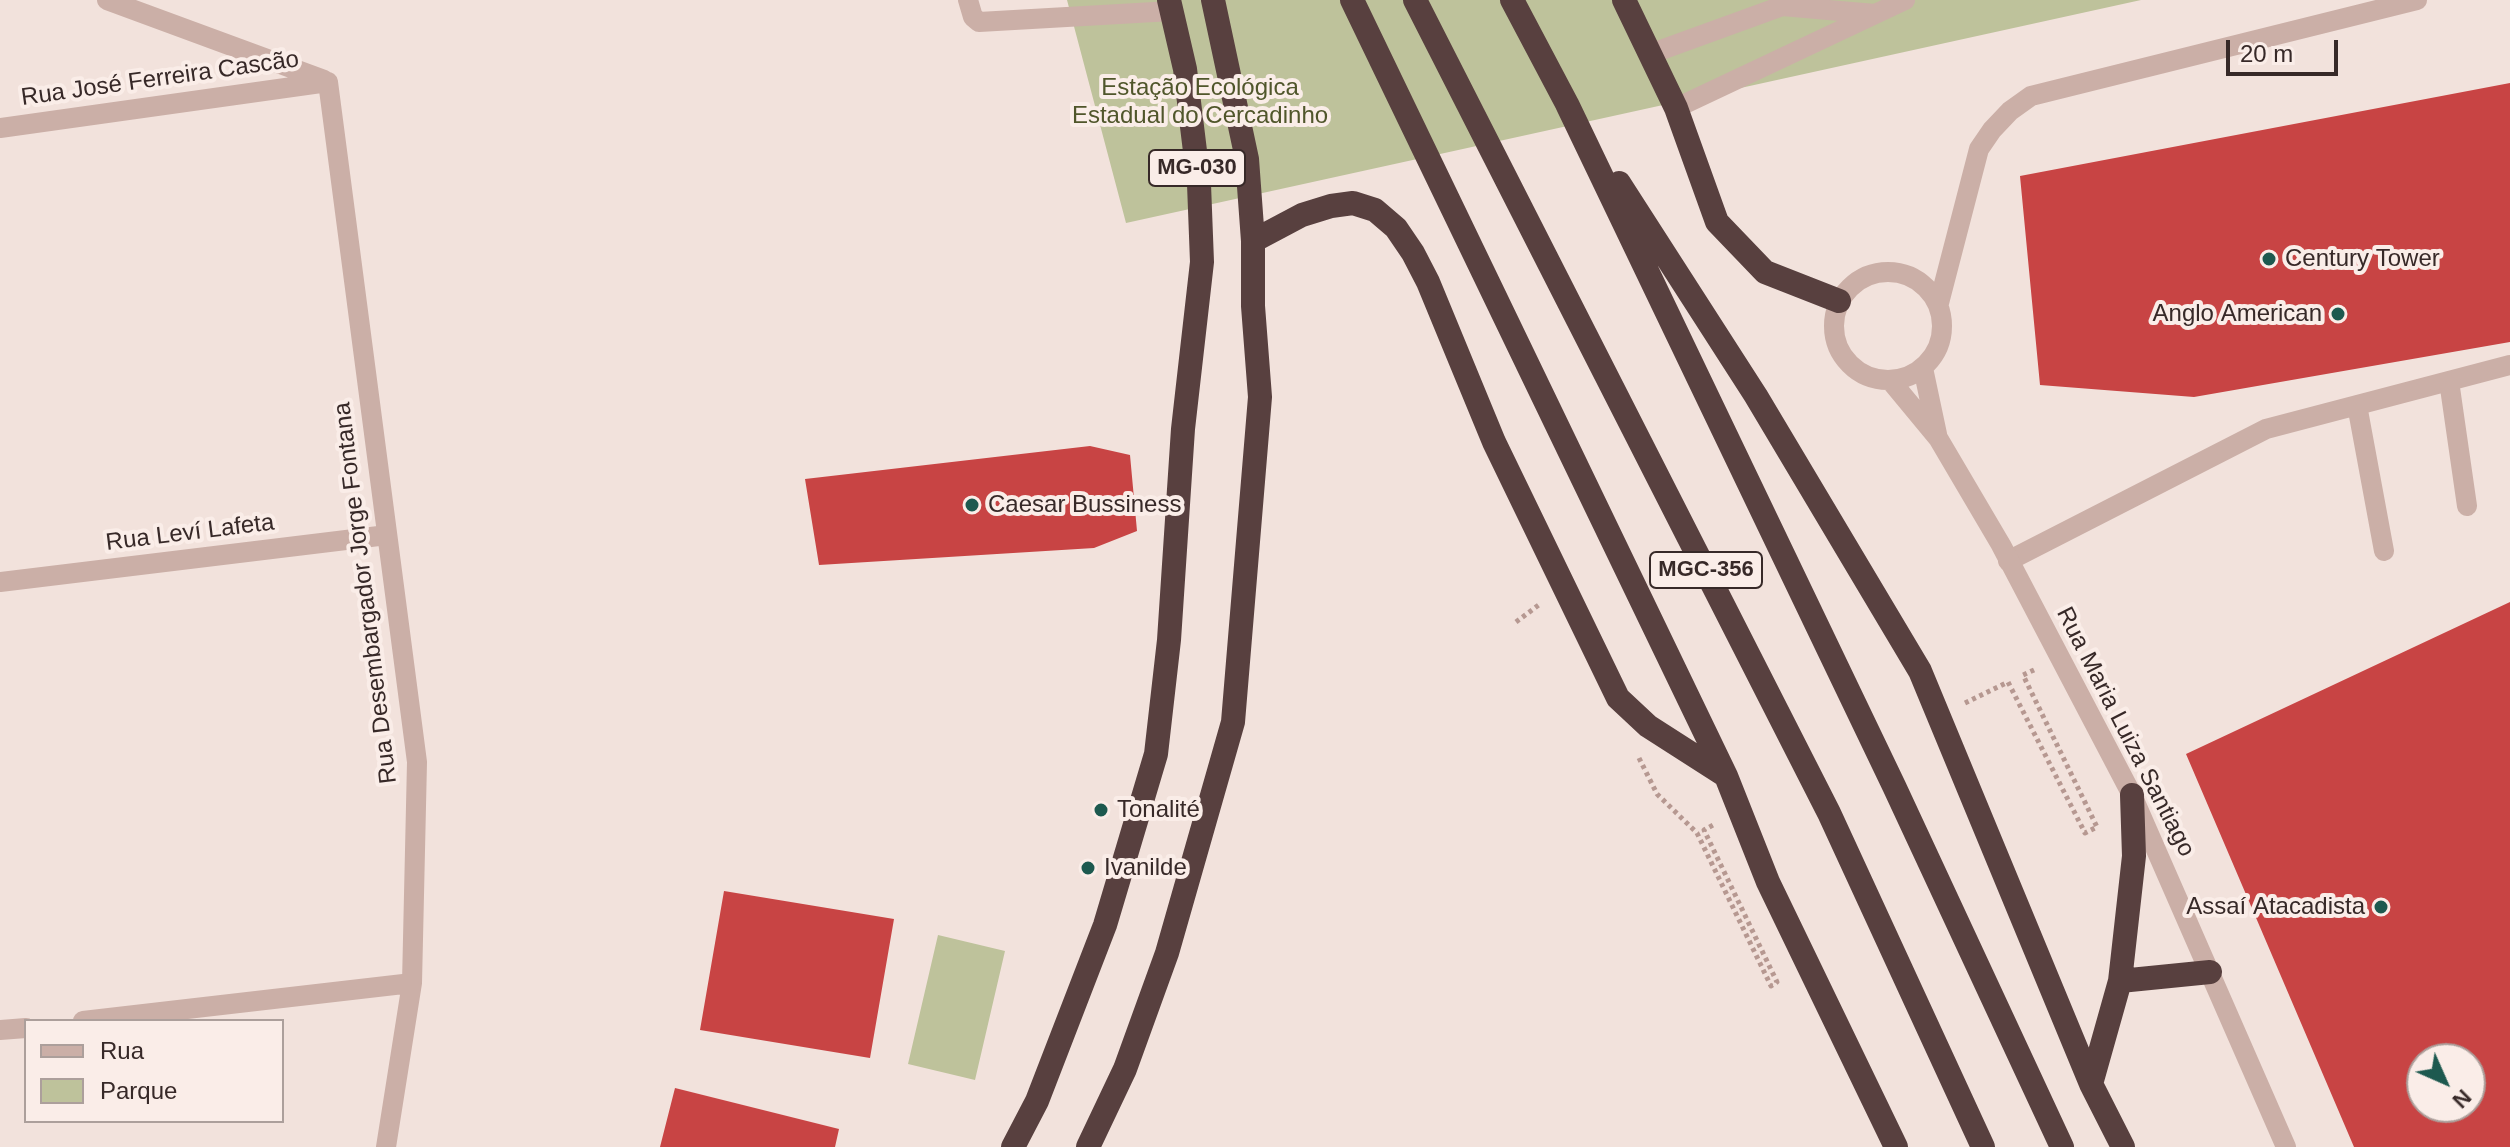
<!DOCTYPE html>
<html>
<head>
<meta charset="utf-8">
<style>
	body { margin:0 }
	#map { position:relative; width:2510px; height:1147px; overflow:hidden; background:#f2e2dc; font-family:Helvetica,sans-serif }
	canvas { display:block }
	.legend { position:absolute; left:24px; top:1019px; width:260px; height:104px; box-sizing:border-box; background:#faede8; border:2px solid #ac9f9b; margin:0; padding:10px 14px; list-style:none; font-size:24px; color:#372928 }
	.legend li { display:flex; align-items:center; gap:16px; height:40px }
	.legend b { width:40px; border:2px solid #ac9f9b }
	.north { position:absolute; left:2406px; top:1043px; width:80px; height:80px; box-sizing:border-box; background:#faede8; border:2px solid #ac9f9b; border-radius:50%; rotate:135deg; font-size:22px; font-weight:700; line-height:32px; text-align:center; color:#372928 }
	.north::after { content:''; display:block; margin:auto; width:28px; height:36px; background:#1d594f; clip-path:polygon(50% 0,100% 100%,50% 72%,0 100%) }
	.scale { position:absolute; left:2226px; top:40px; width:112px; height:36px; box-sizing:border-box; border:4px solid #372928; border-top:0; padding-left:10px; font-size:24px; line-height:28px; white-space:nowrap; color:#372928; -webkit-text-stroke:6px #faede8; paint-order:stroke }
</style>
</head>
<body>
<div id="map">
<canvas width="2510" height="1147"></canvas>
<ul class="legend">
<li><b style="height:10px;background:#cbafa7"></b>Rua</li>
<li><b style="height:22px;background:#bec29b"></b>Parque</li>
</ul>
<div class="north">N</div>
<div class="scale">20 m</div>
</div>
<script>
const g = document.querySelector('canvas').getContext('2d');
g.lineJoin = 'round';
function fillPath(path, color) { g.fillStyle = color; g.fill(path, 'evenodd'); }
const shape = rows => new Path2D(rows.map(r => 'M' + r).join(''));
function trace(path, color, width, dash) { g.strokeStyle = color; g.lineWidth = width; g.lineCap = dash ? 'butt' : 'round'; g.setLineDash(dash || []); g.stroke(path); }
function drawText(font, color, halo, rows, align = 'center') {
  g.font = font + ' Helvetica,sans-serif'; g.lineWidth = 8; g.setLineDash([]); g.textBaseline = 'middle'; g.strokeStyle = halo; g.fillStyle = color; for (const [text, x, y, turn = 0] of rows) {
    g.save(); g.translate(x, y); g.rotate((+turn || 0) * Math.PI / 180); g.textAlign = isNaN(turn) ? turn : align; if (halo) g.strokeText(text, 0, 0); g.fillText(text, 0, 0); g.restore();
  }
}
const green = shape([
	[1067,0,2141,0,1126,223],
	[938,935,1005,951,975,1080,908,1064]
]);
const building = shape([
	[2510,83,2510,342,2194,397,2040,385,2020,176],
	[1090,446,1130,455,1137,531,1094,548,819,565,805,479],
	[2510,602,2510,1147,2354,1147,2186,754],
	[2422,1059,2470,1059,2470,1107,2422,1107],
	[724,891,894,919,870,1058,700,1030],
	[675,1088,839,1129,835,1147,660,1147]
]);
const path = shape([
	[1516,622,1540,604],
	[1965,703,2008,682,2085,833,2097,827,2023,675,2036,669],
	[1639,758,1657,794,1697,833,1771,986,1777,982,1704,830,1715,824]
]);
const lane = shape([
	[968,0,973,17,979,22,1172,11],
	[1650,54,1782,6,1875,14],
	[1676,108,1905,0],
	[2449,381,2467,506],
	[2357,405,2384,551],
	[2008,561,2266,429,2510,365]
]);
const street = shape([
	[107,0,324,80],
	[328,82,417,762,412,983,386,1147],
	[0,128,328,82],
	'1834 326a54 54 0 1 1 108 0a54 54 0 1 1-108 0Z',
	[1939,303,1979,149,1992,130,2010,111,2031,96,2417,0],
	[1923,368,1937,434],
	[1890,380,1938,438,2001,545,2132,795,2286,1147],
	[0,582,387,535],
	[83,1021,412,983],
	[0,1030,26,1028]
]);
const highway = shape([
	[1352,0,1726,776,1768,882,1896,1147],
	[1415,0,1829,813,1983,1147],
	[1512,0,1567,104,1894,786,2062,1147],
	[1624,0,1676,108,1717,222,1765,272,1839,301],
	[1619,183,1756,396,1920,671,2091,1084,2123,1147],
	[1253,241,1302,215,1331,206,1353,203,1375,210,1396,228,1413,253,1428,282,1494,442,1618,698,1648,726,1726,776],
	[2120,981,2134,856,2132,795],
	[2091,1084,2120,981,2210,972],
	[1013,1147,1037,1101,1105,925,1156,754,1169,640,1183,429,1202,262,1199,184,1185,69,1169,0],
	[1088,1147,1125,1069,1167,953,1233,722,1260,397,1253,306,1253,241,1247,159,1213,0]
]);
const markers = [
	[2269,259,8,"#1d594f"],
	[2338,314,8,"#1d594f"],
	[972,505,8,"#1d594f"],
	[1101,810,8,"#1d594f"],
	[1088,868,8,"#1d594f"],
	[2381,907,8,"#1d594f"]
];
const shields = [
	[1197,168,96],
	[1706,570,112]
];
const shieldNames = [
	["MG-030",1197,168],
	["MGC-356",1706,570]
];
const streetNames = [
	["Rua José Ferreira Cascão",160,79,-8],
	["Rua Leví Lafeta",190,533,-7],
	["Rua Desembargador Jorge Fontana",366,593,-97],
	["Rua Maria Luiza Santiago",2125,732,63]
];
const parkNames = [
	["Estação Ecológica",1200,88],
	["Estadual do Cercadinho",1200,116]
];
const poiNames = [
	["Century Tower",2285,259],
	["Anglo American",2322,314,"right"],
	["Caesar Bussiness",988,505],
	["Tonalité",1117,810],
	["Ivanilde",1104,868],
	["Assaí Atacadista",2365,907,"right"]
];
fillPath(green, '#bec29b');
fillPath(building, '#c84444');
trace(path, '#b69891', 5, [4, 4]);
trace(lane, '#cbafa7', 20);
trace(street, '#cbafa7', 20);
trace(highway, '#58403f', 24);
for (const [x, y, r, color] of markers) { const dot = new Path2D(); dot.arc(x, y, r, 0, 2 * Math.PI); g.fillStyle = color; g.fill(dot); trace(dot, '#faede8', 3); }
for (const [x, y, w] of shields) { const box = new Path2D(); box.roundRect(x - w / 2, y - 18, w, 36, 6); g.fillStyle = '#faede8'; g.fill(box); trace(box, '#372928', 2); }
drawText('bold 22px', '#372928', null, shieldNames);
drawText('24px', '#372928', '#faede8', streetNames);
drawText('24px', '#50562b', '#faede8', parkNames);
drawText('24px', '#372928', '#faede8', poiNames, 'left');
</script>
</body>
</html>
